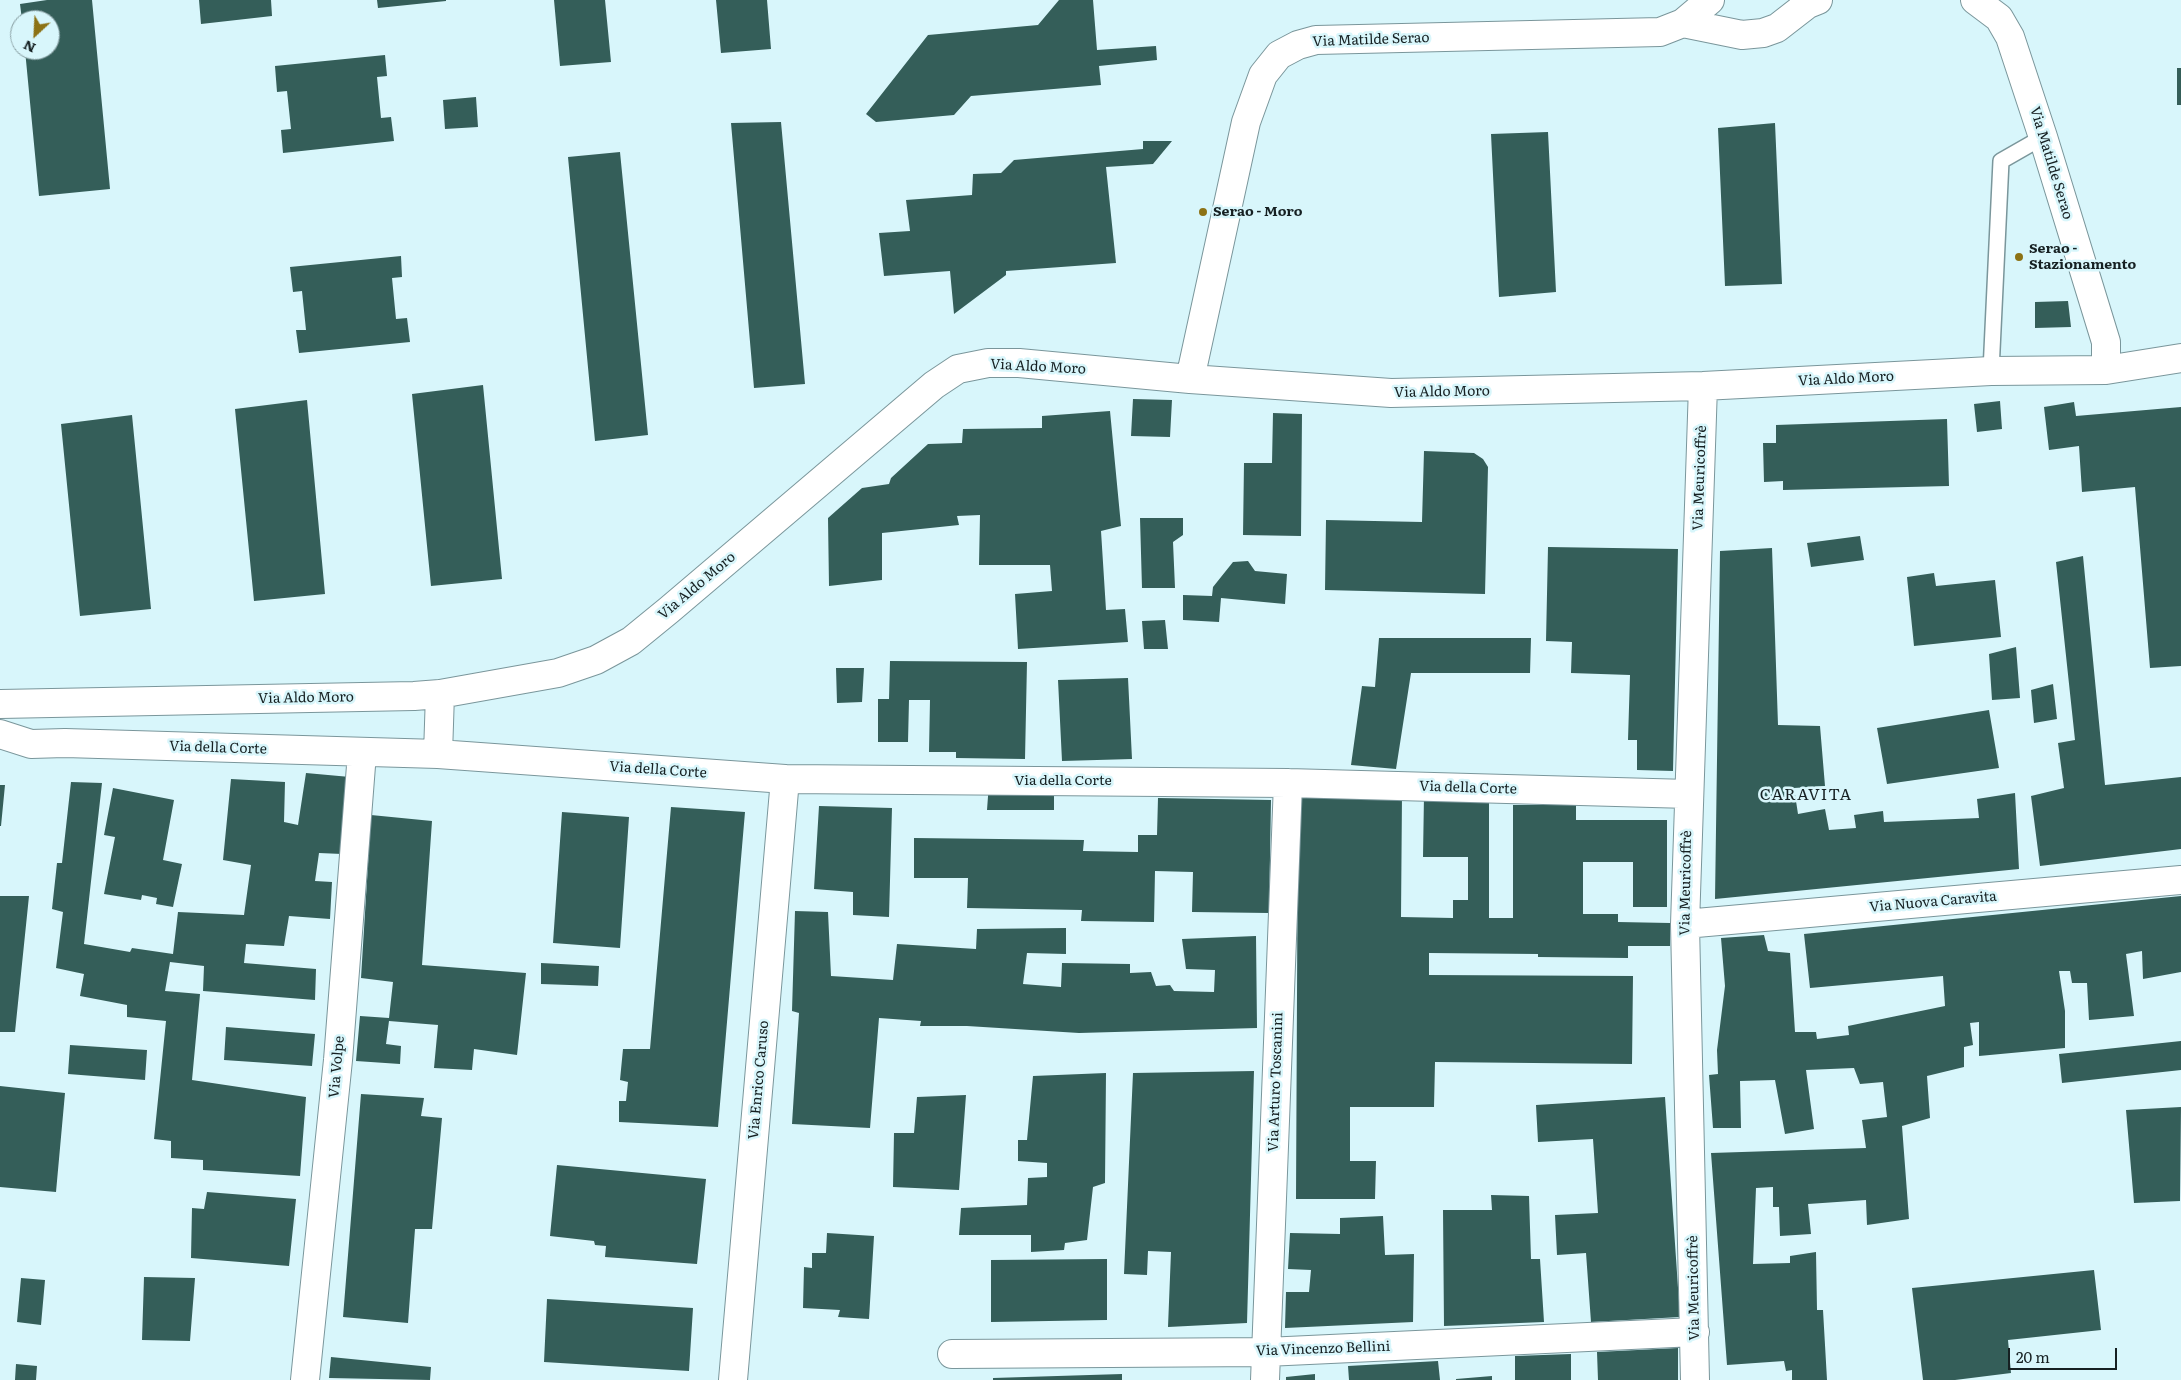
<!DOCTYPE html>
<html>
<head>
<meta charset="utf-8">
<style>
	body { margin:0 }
	#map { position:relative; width:2181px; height:1380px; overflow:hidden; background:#d8f6fb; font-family:Literata,serif }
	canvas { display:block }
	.north { position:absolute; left:10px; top:10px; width:50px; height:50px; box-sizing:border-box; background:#d8f6fb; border:1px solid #8aa0a4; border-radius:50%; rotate:205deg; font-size:14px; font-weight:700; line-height:20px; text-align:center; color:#162022 }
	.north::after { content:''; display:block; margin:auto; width:18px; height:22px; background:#8c7215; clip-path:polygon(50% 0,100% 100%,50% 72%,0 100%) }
	.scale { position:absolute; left:2008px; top:1348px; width:109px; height:22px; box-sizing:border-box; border:2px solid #162022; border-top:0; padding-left:6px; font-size:15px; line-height:18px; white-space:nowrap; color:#162022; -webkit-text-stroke:4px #d8f6fb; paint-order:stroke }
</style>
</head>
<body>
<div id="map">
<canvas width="2181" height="1380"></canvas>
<div class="north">N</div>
<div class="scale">20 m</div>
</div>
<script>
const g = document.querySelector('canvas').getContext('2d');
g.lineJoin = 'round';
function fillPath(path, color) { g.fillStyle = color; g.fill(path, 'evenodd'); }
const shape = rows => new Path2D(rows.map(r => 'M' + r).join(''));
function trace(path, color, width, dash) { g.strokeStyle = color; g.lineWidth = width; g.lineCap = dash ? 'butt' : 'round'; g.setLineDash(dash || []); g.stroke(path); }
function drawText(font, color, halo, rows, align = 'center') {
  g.font = font + ' Literata,serif'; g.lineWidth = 5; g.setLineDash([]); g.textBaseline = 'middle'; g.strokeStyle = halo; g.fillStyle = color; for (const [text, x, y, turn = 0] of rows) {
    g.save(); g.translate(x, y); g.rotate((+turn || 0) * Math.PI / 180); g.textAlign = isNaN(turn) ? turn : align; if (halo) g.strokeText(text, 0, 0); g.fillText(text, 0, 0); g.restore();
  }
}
const building = shape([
	[47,0,92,0,110,189,39,196,25,50,50,50,50,20,22,20,20,4],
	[199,0,271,0,272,16,201,24],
	[377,0,446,0,446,1,378,8],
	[554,0,605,0,611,62,560,66],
	[716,0,767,0,771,49,721,53],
	[1059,0,1093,0,1097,50,1156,46,1157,60,1099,66,1101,85,971,96,954,115,876,122,866,114,928,35,1038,25],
	[385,55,387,76,377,77,381,118,391,117,394,141,283,153,281,130,291,129,287,91,277,92,275,66],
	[2177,68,2181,68,2181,105,2177,105],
	[476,97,478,127,445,129,443,100],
	[781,122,805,384,754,388,731,123],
	[1775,123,1782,284,1725,286,1718,128],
	[1548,132,1556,292,1499,297,1491,134],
	[1143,141,1172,141,1153,164,1106,167,1116,263,1006,271,1006,275,954,314,950,271,884,276,879,233,910,231,906,200,972,195,973,174,1001,173,1014,160,1143,149],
	[620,152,648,435,595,441,568,157],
	[401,256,402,277,392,278,396,319,407,318,410,342,299,353,296,330,306,330,302,291,293,292,290,267],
	[2068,301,2071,327,2035,328,2035,302],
	[483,385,502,579,431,586,412,394],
	[1133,399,1172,400,1170,437,1131,436],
	[307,400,325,594,254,601,235,409],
	[2000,401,2002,429,1977,432,1974,404],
	[2074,402,2076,416,2181,407,2181,666,2150,668,2135,487,2082,492,2079,446,2049,450,2044,407],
	[1110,411,1121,526,1101,531,1106,610,1125,609,1128,642,1018,649,1015,594,1052,591,1050,565,979,565,980,515,957,516,959,525,882,533,882,580,829,586,828,518,862,488,889,484,891,478,928,444,962,443,963,429,1042,428,1042,416],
	[1273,413,1302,414,1301,536,1243,535,1244,463,1272,463],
	[132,415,151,609,80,616,61,424],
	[1947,419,1949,486,1783,490,1783,481,1764,482,1763,443,1776,443,1776,425],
	[1424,451,1474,453,1483,459,1488,467,1485,594,1325,590,1326,520,1422,522],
	[1140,518,1183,518,1183,535,1173,542,1175,588,1142,588],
	[1860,536,1864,560,1811,567,1807,543],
	[1548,547,1678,549,1673,771,1637,770,1637,740,1628,740,1630,675,1571,673,1572,642,1546,641],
	[1772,548,1778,725,1820,726,1825,786,1794,788,1798,814,1825,809,1829,830,1856,828,1854,815,1883,811,1884,822,1979,818,1977,799,2015,793,2019,869,1715,899,1720,551],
	[2083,556,2105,785,2181,777,2181,849,2040,866,2031,796,2064,788,2058,743,2075,740,2056,562],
	[1248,561,1255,571,1287,574,1285,604,1221,598,1219,622,1183,620,1183,595,1212,596,1213,587,1233,562],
	[1934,573,1936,586,1995,580,2001,637,1914,646,1907,577],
	[1165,620,1168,649,1144,649,1142,621],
	[1379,638,1531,638,1530,673,1411,673,1396,769,1351,765,1362,686,1375,687],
	[2016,647,2020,698,1992,700,1989,654],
	[890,661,1027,662,1025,759,956,758,956,752,929,752,930,700,909,700,908,742,878,742,878,699,889,699],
	[836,668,864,668,862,702,837,703],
	[1128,678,1132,759,1062,761,1058,680],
	[2053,684,2057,719,2034,723,2031,690],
	[1989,710,1999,768,1887,784,1877,728],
	[306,773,350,777,342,854,319,853,315,881,332,882,330,919,289,916,284,946,246,944,244,963,316,969,315,1000,203,991,204,966,170,962,165,991,200,994,192,1080,306,1097,300,1176,203,1170,203,1160,171,1158,171,1141,154,1139,166,1021,127,1017,127,1005,80,996,84,974,56,968,63,912,52,909,57,863,62,863,71,782,102,783,84,944,130,952,132,948,173,954,178,912,244,915,251,865,223,860,231,779,285,782,284,822,298,825],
	[989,783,1054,783,1054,810,987,810],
	[0,785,5,785,1,826,0,826],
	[113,788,174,800,163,860,182,864,173,907,156,904,157,898,142,895,141,900,104,894,115,837,104,835],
	[1298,792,1402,794,1401,917,1453,918,1453,900,1468,900,1468,857,1423,857,1424,795,1489,795,1489,918,1513,918,1513,805,1576,805,1576,820,1667,820,1667,907,1633,907,1633,862,1583,862,1583,914,1618,914,1618,922,1670,923,1670,946,1628,946,1628,958,1538,957,1538,954,1429,953,1429,975,1633,976,1632,1064,1435,1062,1434,1107,1350,1107,1350,1161,1376,1161,1375,1199,1296,1199],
	[1158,798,1271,800,1269,913,1192,912,1193,872,1155,871,1154,922,1081,921,1082,910,967,908,968,878,914,878,914,838,1084,840,1083,851,1138,852,1138,835,1157,835],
	[819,806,892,808,889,917,853,915,853,892,814,889],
	[671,807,745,812,718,1127,619,1122,619,1101,626,1101,628,1082,620,1080,623,1049,650,1049],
	[562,812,629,817,620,948,553,943],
	[371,815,432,821,422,965,526,973,517,1055,474,1049,472,1070,434,1068,438,1025,389,1021,386,1044,401,1046,400,1064,356,1061,360,1016,389,1018,393,982,361,978],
	[0,896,29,896,15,1032,0,1032],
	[2181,896,2181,972,2143,979,2142,951,2126,954,2134,1016,2089,1020,2087,983,2072,983,2070,971,2059,971,2065,1011,2065,1048,1979,1056,1979,1022,1970,1023,1973,1045,1964,1047,1964,1067,1927,1076,1930,1118,1902,1126,1909,1219,1867,1225,1866,1200,1808,1204,1811,1234,1780,1236,1779,1207,1773,1207,1773,1187,1756,1188,1753,1264,1790,1263,1790,1256,1816,1252,1817,1310,1823,1310,1827,1380,1792,1380,1792,1370,1786,1371,1784,1361,1727,1365,1711,1153,1866,1148,1862,1120,1887,1117,1883,1082,1860,1084,1854,1068,1806,1070,1814,1129,1785,1134,1775,1080,1740,1081,1741,1128,1713,1128,1709,1075,1718,1074,1717,1050,1725,986,1721,938,1764,935,1768,951,1790,953,1795,1032,1816,1032,1817,1039,1849,1035,1848,1026,1945,1006,1943,976,1810,988,1804,934],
	[795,911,828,912,831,976,893,980,897,944,976,949,977,929,1066,928,1066,954,1027,953,1023,984,1061,987,1062,963,1130,964,1130,973,1151,972,1156,986,1170,985,1174,991,1214,992,1215,970,1186,969,1182,939,1256,936,1257,1028,1079,1033,967,1026,920,1026,921,1021,879,1018,870,1128,792,1124,799,1013,792,1011],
	[541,963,599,966,598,986,541,984],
	[226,1027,315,1034,312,1066,224,1060],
	[2181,1041,2181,1070,2062,1083,2059,1054],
	[70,1045,147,1050,145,1080,68,1074],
	[1254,1071,1247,1323,1168,1327,1171,1252,1148,1251,1147,1275,1124,1274,1133,1073],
	[1106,1073,1105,1183,1093,1187,1087,1240,1065,1243,1064,1250,1031,1252,1031,1235,959,1235,961,1208,1027,1205,1028,1178,1047,1177,1047,1163,1018,1161,1018,1140,1027,1140,1033,1076],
	[0,1086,65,1093,56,1192,0,1187],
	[361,1094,424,1098,421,1116,442,1118,432,1229,415,1229,408,1323,343,1317],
	[966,1095,959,1190,893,1187,894,1133,914,1133,917,1097],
	[1665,1097,1680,1317,1591,1322,1586,1253,1557,1255,1555,1215,1598,1213,1593,1139,1538,1142,1536,1105],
	[2181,1107,2180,1201,2134,1203,2126,1110],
	[557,1165,706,1179,697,1264,605,1257,606,1246,595,1245,594,1241,550,1236],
	[207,1192,296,1199,289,1266,191,1258,192,1208,204,1209],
	[1491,1195,1529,1196,1531,1259,1540,1259,1544,1322,1444,1326,1443,1210,1492,1210],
	[1383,1216,1385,1255,1414,1254,1413,1322,1285,1328,1286,1292,1309,1292,1311,1270,1288,1269,1290,1233,1340,1234,1340,1218],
	[827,1233,874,1236,869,1319,838,1317,840,1310,803,1308,804,1267,812,1268,812,1253,826,1253],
	[1107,1259,1107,1320,991,1322,991,1260],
	[2094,1270,2101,1330,2008,1340,2011,1373,1955,1380,1923,1380,1912,1288],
	[144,1277,195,1278,190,1341,142,1340],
	[21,1278,45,1280,41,1325,17,1322],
	[547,1299,693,1308,689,1371,544,1362],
	[1678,1348,1678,1380,1598,1380,1597,1352],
	[1571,1354,1571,1380,1515,1380,1515,1356],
	[331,1357,431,1367,430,1380,329,1378],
	[1438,1361,1440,1380,1349,1380,1348,1366],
	[16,1364,37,1366,36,1380,15,1380],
	[1122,1374,1122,1380,993,1380,993,1378],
	[1315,1374,1315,1380,1286,1380,1286,1377],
	[1492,1376,1492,1380,1456,1380,1456,1379]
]);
const lane = shape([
	[1991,371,2001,161,2043,137]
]);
const street = shape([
	[1975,0,1999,18,2010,37,2043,137,2106,342,2106,370],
	[1683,23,1742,35,1763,33,1777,28,1808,4,1818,0],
	[1190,379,1246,122,1263,75,1279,55,1298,45,1316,40,1660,32,1683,23,1710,0],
	[0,704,414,696,440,694,558,673,596,660,631,641,669,610,934,385,958,369,988,363,1019,363,1190,379,1391,393,1703,386,1991,371,2106,370,2181,358],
	[0,734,31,744,65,743,438,754,785,779,1288,783,1689,794],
	[438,754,440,694],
	[1685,924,2181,880],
	[952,1354,1266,1352,1695,1332],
	[305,1380,338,1060,362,753],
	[733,1380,785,779],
	[1265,1380,1288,783],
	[1695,1380,1685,924,1703,386]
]);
const markers = [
	[1203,212,5,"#8c7215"],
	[2019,257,5,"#8c7215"]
];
const streetNames = [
	["Via Matilde Serao",1371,40,-2],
	["Via Matilde Serao",2051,163,73],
	["Via Aldo Moro",1038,367,3],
	["Via Aldo Moro",1846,379,-3],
	["Via Aldo Moro",1442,392,-1],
	["Via Meuricoffrè",1700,478,-88],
	["Via Aldo Moro",697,586,-40],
	["Via Aldo Moro",306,698,-1],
	["Via della Corte",218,748,2],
	["Via della Corte",658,770,4],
	["Via della Corte",1063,781],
	["Via della Corte",1468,788,2],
	["Via Meuricoffrè",1686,883,-89],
	["Via Nuova Caravita",1933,902,-5],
	["Via Volpe",337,1067,-85],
	["Via Enrico Caruso",759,1080,-85],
	["Via Arturo Toscanini",1276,1082,-88],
	["Via Meuricoffrè",1694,1288,-91],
	["Via Vincenzo Bellini",1323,1349,-2]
];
const poiNames = [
	["Serao - Moro",1213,212],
	["Serao -",2029,249],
	["Stazionamento",2029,265]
];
const quarterNames = [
	["CARAVITA",1806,795]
];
fillPath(building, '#345e59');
trace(lane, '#7a969b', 18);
trace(street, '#7a969b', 30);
trace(lane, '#fff', 15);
trace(street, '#fff', 28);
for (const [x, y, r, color] of markers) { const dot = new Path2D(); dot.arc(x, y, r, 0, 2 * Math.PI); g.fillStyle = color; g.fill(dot); trace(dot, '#d8f6fb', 2); }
drawText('14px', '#162022', '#d8f6fb', streetNames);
drawText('bold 14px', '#162022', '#d8f6fb', poiNames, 'left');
g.letterSpacing = '1px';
drawText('16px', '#162022', '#d8f6fb', quarterNames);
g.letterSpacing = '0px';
</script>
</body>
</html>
